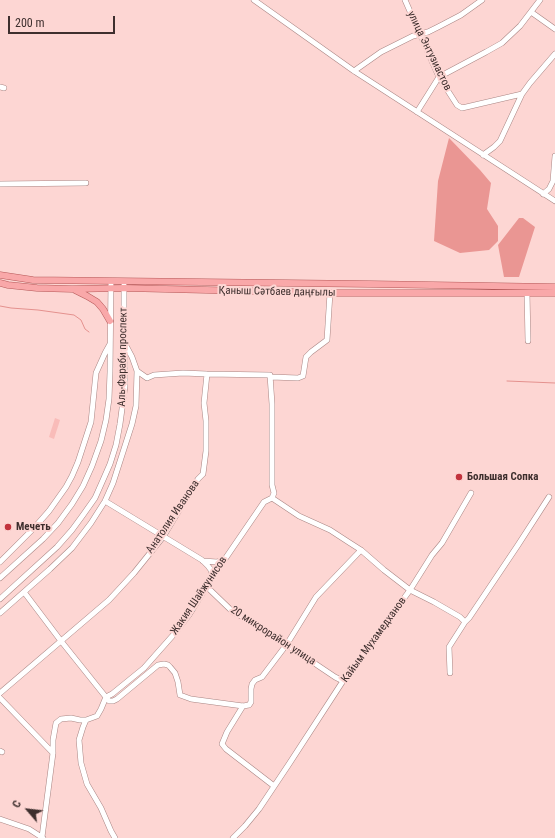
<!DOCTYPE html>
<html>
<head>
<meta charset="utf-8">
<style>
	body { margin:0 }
	#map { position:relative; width:555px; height:838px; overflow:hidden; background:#fdd6d3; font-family:"Roboto Condensed",sans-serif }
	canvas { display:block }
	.north { position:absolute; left:8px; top:790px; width:40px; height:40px; -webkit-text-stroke:3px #fdd6d3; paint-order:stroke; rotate:298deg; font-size:11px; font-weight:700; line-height:16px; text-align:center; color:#3e2f2e }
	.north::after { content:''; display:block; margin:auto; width:14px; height:18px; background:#3e2f2e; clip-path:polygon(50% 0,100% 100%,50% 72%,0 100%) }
	.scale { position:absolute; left:8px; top:16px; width:107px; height:18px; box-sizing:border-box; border:2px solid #3e2f2e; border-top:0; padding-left:5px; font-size:12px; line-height:14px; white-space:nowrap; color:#3e2f2e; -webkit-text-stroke:3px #fdd6d3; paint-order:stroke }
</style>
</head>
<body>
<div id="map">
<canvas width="555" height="838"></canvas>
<div class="north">С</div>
<div class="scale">200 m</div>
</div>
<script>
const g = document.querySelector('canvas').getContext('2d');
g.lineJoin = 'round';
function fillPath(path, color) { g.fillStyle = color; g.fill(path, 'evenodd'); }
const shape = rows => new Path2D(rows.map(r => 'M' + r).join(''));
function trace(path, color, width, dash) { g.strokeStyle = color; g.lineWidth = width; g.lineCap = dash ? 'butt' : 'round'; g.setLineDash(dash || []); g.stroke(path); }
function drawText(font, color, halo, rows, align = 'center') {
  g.font = font + ' "Roboto Condensed",sans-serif'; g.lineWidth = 4; g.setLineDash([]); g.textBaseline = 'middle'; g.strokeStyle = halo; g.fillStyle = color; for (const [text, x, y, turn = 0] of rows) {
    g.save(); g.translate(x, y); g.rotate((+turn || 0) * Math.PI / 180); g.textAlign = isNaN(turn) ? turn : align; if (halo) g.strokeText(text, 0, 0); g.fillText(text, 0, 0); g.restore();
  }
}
const green = shape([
	[55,418,60,420,54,439,49,437]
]);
const forest = shape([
	[449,138,480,170,491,183,487,209,498,226,498,241,489,250,460,253,434,241,438,181],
	[519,218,523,218,535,227,519,277,504,277,498,245]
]);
const stream = shape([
	[0,306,11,308,38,310,74,315,81,320,85,329,89,332],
	[507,381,555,383]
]);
const minor = shape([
	[254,0,354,71,555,201],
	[405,0,439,77,457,105,462,108,522,94],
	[531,12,555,29],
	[354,71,381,52,413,36,428,32,440,26,461,15,482,0],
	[0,87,4,88],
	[417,112,439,77,486,52,502,43,520,26,540,0],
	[483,155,494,147,500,141,522,94,530,83,555,54],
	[0,184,86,183],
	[543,194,549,189,553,181,555,156],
	[527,293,528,341],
	[271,377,298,378,303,376,306,357,311,352,327,340,330,293],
	[272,498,299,516,330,530,350,543,361,550,384,570,410,590,434,602,460,617,465,622,469,618,518,545,549,497],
	[105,501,202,560,208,566,211,570,212,578],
	[203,561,217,562,224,560],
	[0,562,34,528,49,511,66,487,72,476,78,462,91,422,96,373,105,353,110,344],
	[0,578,43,539,58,523,72,504,83,486,92,466,101,441,106,420,109,399,110,372,111,281],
	[207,587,233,612,253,622,335,677,343,681],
	[24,592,61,641,109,701,113,701,117,699,158,665,164,664,168,665,170,667,175,673,178,682,180,695,191,699,243,706,249,705,251,702,251,689,252,684,255,680,262,677,287,644,316,597,361,550],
	[0,599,57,547,72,530,83,515,95,498,103,480,110,464,116,445,120,424,125,386,125,365,124,341,124,285],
	[0,613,50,569,72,548,91,523,105,501,113,483,132,424,136,406,137,371,132,357,125,344],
	[450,673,449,647,465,622],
	[0,693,109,600,134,573,163,537,198,479,203,474,206,451,206,421,204,403,207,374,183,373,154,375,147,378,137,371],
	[0,698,53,753],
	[243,706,227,732,222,744,226,749,274,786],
	[86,720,83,727,79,740,81,763,87,784,101,808,111,831,115,838],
	[0,751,2,752],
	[0,819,29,829,43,838],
	[42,837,53,753,53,740,56,723,61,719,71,718,80,720,86,720,97,716,101,709,106,697,112,694,144,668,175,633,189,615,212,578,264,502,272,498,274,493,272,485,272,404,270,375,207,374],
	[233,838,245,826,259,809,289,764,343,681,410,590,432,555,442,543,471,493]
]);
const major = shape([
	[0,275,33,280,370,284,555,287],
	[0,283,8,285,37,288,72,289,124,288,330,293,555,293],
	[75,290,87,296,97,302,103,309,110,321]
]);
const markers = [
	[459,477,4,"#c2323c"],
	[8,527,4,"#c2323c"]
];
const streetNames = [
	["улица Энтузиастов",429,51,64],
	["Қаныш Сәтбаев даңғылы",277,292,1],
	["Аль-Фараби проспект",123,357,-89],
	["Анатолия Иванова",173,517,-56],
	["Жакия Шайжунисов",199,596,-56],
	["20 микрорайон улица",273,636,33],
	["Кайым Мухамедханов",374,640,-54]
];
const poiNames = [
	["Большая Сопка",467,477],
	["Мечеть",16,527]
];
fillPath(green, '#f9bcb9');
fillPath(forest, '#ea9693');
trace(stream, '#e4918e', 1);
trace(minor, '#a98583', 6);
trace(major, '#b55858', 7);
trace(minor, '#fff', 5);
trace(major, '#f9a8a9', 6);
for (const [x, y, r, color] of markers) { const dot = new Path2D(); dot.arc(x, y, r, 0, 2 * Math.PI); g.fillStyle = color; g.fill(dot); trace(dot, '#fdd6d3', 1.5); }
drawText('11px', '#3e2f2e', '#fdd6d3', streetNames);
drawText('bold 11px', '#3e2f2e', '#fdd6d3', poiNames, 'left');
</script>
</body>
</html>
